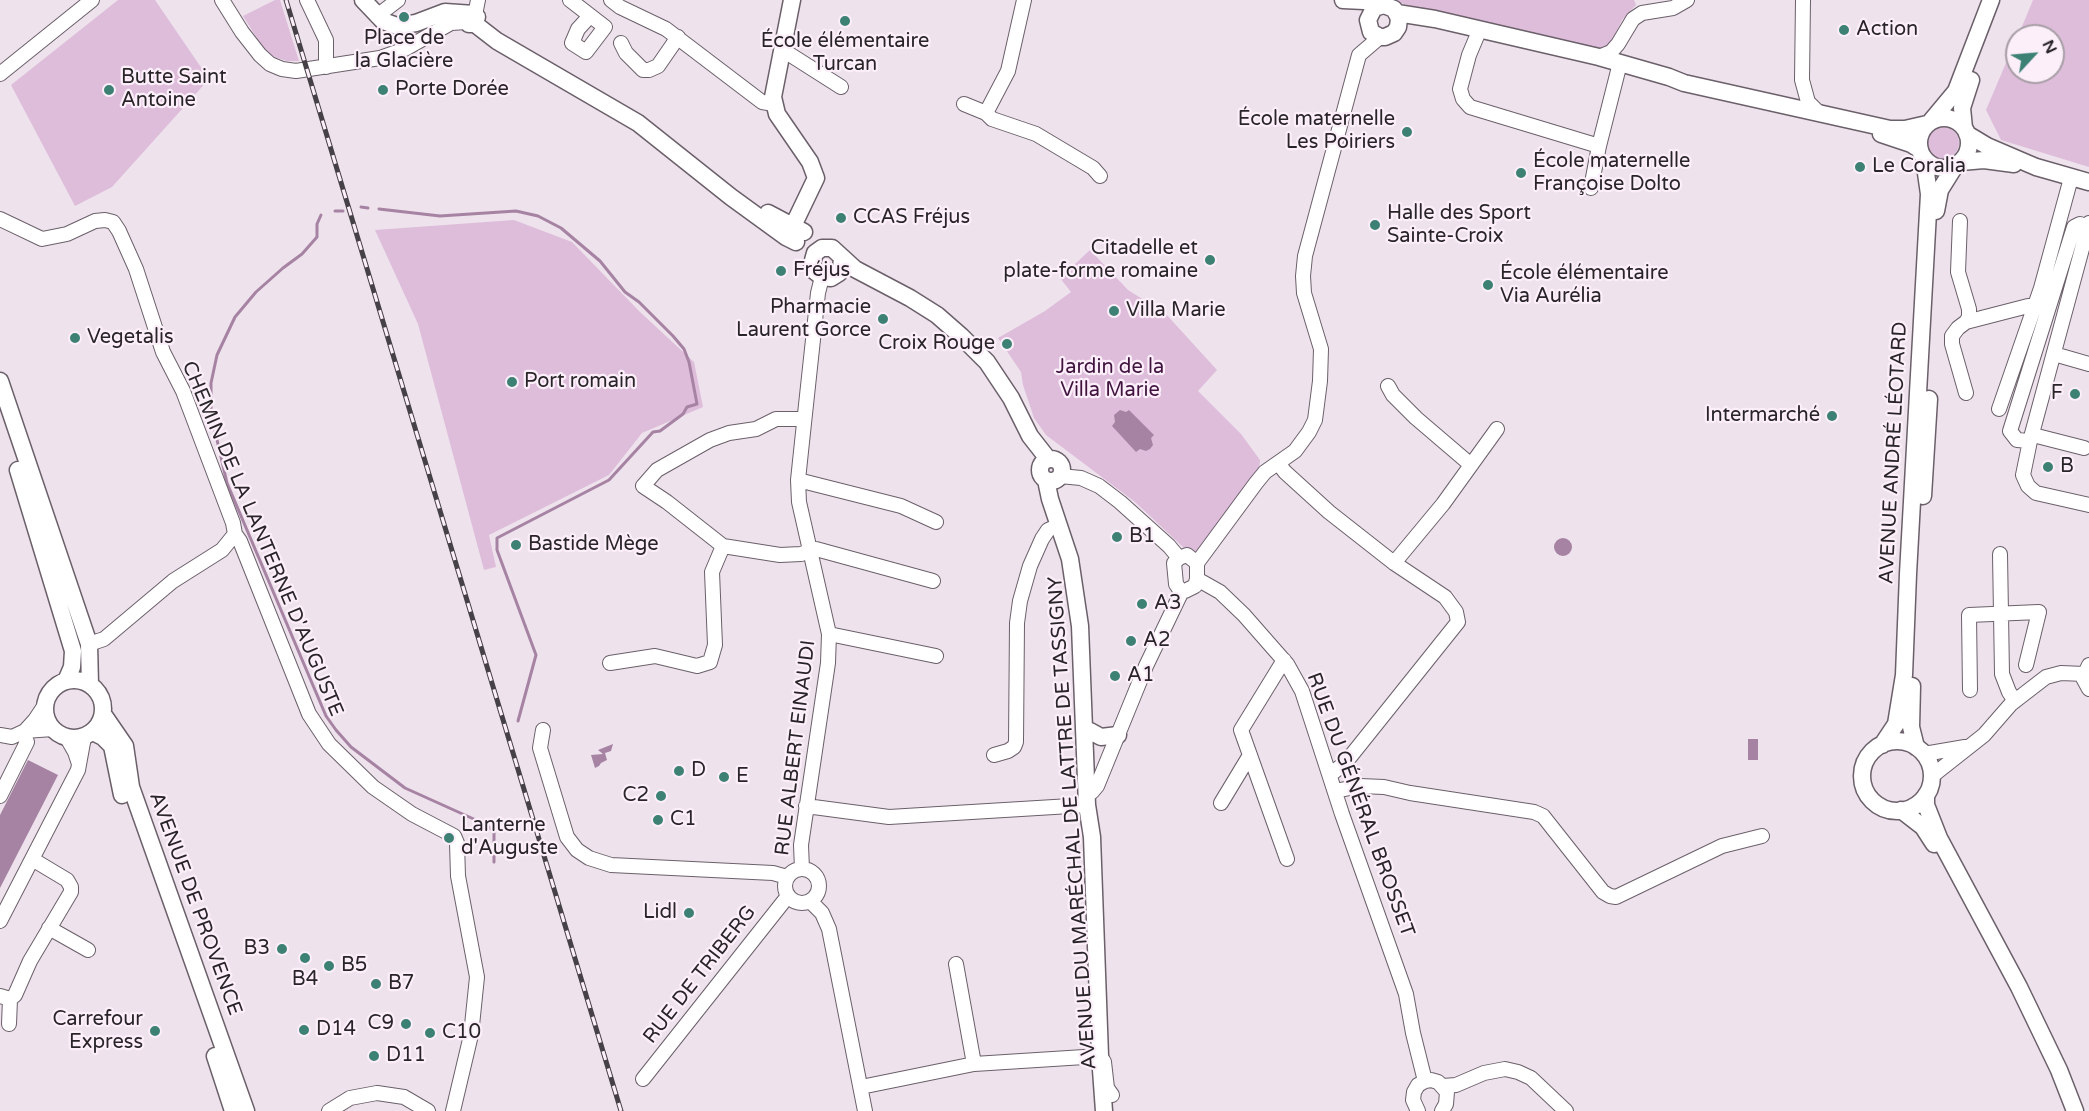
<!DOCTYPE html>
<html>
<head>
<meta charset="utf-8">
<style>
	body { margin:0 }
	#map { position:relative; width:2089px; height:1111px; overflow:hidden; background:#eee2ed; font-family:"Varela Round",sans-serif }
	canvas { display:block }
	.north { position:absolute; left:2005px; top:24px; width:60px; height:60px; box-sizing:border-box; background:#fceffa; border:2px solid #a79ea6; border-radius:50%; rotate:64deg; font-size:16px; font-weight:700; line-height:24px; text-align:center; color:#282428 }
	.north::after { content:''; display:block; margin:auto; width:21px; height:27px; background:#3d8174; clip-path:polygon(50% 0,100% 100%,50% 72%,0 100%) }
</style>
</head>
<body>
<div id="map">
<canvas width="2089" height="1111"></canvas>
<div class="north">N</div>
</div>
<script>
const g = document.querySelector('canvas').getContext('2d');
g.lineJoin = 'round';
function fillPath(path, color) { g.fillStyle = color; g.fill(path, 'evenodd'); }
const shape = rows => new Path2D(rows.map(r => 'M' + r).join(''));
function trace(path, color, width, dash) { g.strokeStyle = color; g.lineWidth = width; g.lineCap = dash ? 'butt' : 'round'; g.setLineDash(dash || []); g.stroke(path); }
function drawText(font, color, halo, rows, align = 'center') {
  g.font = font + ' "Varela Round",sans-serif'; g.lineWidth = 4.5; g.setLineDash([]); g.textBaseline = 'middle'; g.strokeStyle = halo; g.fillStyle = color; for (const [text, x, y, turn = 0] of rows) {
    g.save(); g.translate(x, y); g.rotate((+turn || 0) * Math.PI / 180); g.textAlign = isNaN(turn) ? turn : align; if (halo) g.strokeText(text, 0, 0); g.fillText(text, 0, 0); g.restore();
  }
}
const green = shape([
	[118,0,155,0,209,79,112,187,75,206,11,85],
	[275,0,280,0,299,61,287,61,275,57,265,51,243,16],
	[1388,0,1634,0,1636,5,1622,20,1612,40,1605,50,1526,36],
	[2033,0,2089,0,2089,167,2001,140,1986,110,2017,37,2017,72,2053,72,2053,36,2018,36],
	'1927 143a16 16 0 1 1 32 0a16 16 0 1 1-32 0Z',
	[514,220,572,242,640,312,694,362,703,407,642,433,609,475,489,535,496,567,484,570,418,324,375,230],
	[1090,250,1128,290,1165,313,1217,370,1198,391,1241,434,1260,460,1259,470,1203,548,1197,551,1188,551,1184,548,1135,502,1046,435,1034,418,1023,385,1021,372,998,338,1045,311,1071,292,1060,278]
]);
const water = shape([
	[1120,410,1126,412,1129,410,1154,435,1151,438,1153,445,1150,449,1146,451,1140,449,1136,452,1112,426,1115,422,1114,415],
	'1554 547a9 9 0 1 1 18 0a9 9 0 1 1-18 0Z',
	[1748,739,1758,739,1758,760,1748,760],
	[613,744,611,751,605,753,607,760,601,763,599,766,595,768,591,755,603,754,598,750],
	[28,760,58,775,0,888,0,815]
]);
const stream = shape([
	[361,207,368,208],
	[379,209,440,216,516,211,538,216,561,228,600,261,625,292,639,302,673,336,684,349,689,362,697,404,687,407,683,414,660,431,653,432,609,480,497,538,497,550,536,655,518,721],
	[335,211,343,211],
	[321,215,317,224,317,237,302,254,283,268,256,292,235,317,217,355,211,383,211,414,227,483,326,716,336,730,351,747,405,788,487,825,494,832,494,862]
]);
const minor = shape([
	[222,0,242,32,260,55,270,64,282,69,296,71,380,58,405,49,451,23,467,22],
	[307,0,326,40,326,67],
	[570,0,605,27,586,52,572,43,578,29,590,16],
	[611,0,620,7,666,29,762,102,774,104],
	[1803,0,1802,80,1808,102,1819,113],
	[475,15,478,0],
	[377,16,398,0],
	[1477,36,1469,55,1460,89,1463,99,1470,107,1599,146],
	[621,43,626,53,643,70,649,70,658,66,678,37],
	[786,52,841,87],
	[1599,57,1611,52,1618,44,1633,19,1642,13,1673,8,1687,0],
	[0,74,92,0],
	[964,104,986,113,992,119,1036,134,1093,168,1100,176],
	[986,113,1008,71,1024,0],
	[1591,188,1599,146,1620,63],
	[0,219,42,239,67,234,95,221,105,220,113,222,119,231,136,269,163,352,183,391,233,523,235,534,240,541,309,714,329,744,373,787,412,814,454,836,457,843,458,876,477,977,471,1035,453,1111],
	[1960,221,1958,272,1969,309,1969,317,1966,322],
	[2089,223,2030,441,2023,475,2028,486,2036,493,2089,505],
	[2054,354,2089,364],
	[1388,386,1393,395,1416,418,1471,465],
	[1966,393,1952,344,1952,336,1958,328,1966,322,2028,306,2034,306],
	[1999,409,2041,288,2071,178],
	[2033,435,2084,448],
	[2030,441,2017,440,2010,431,2074,227,2080,224,2089,227],
	[1278,463,1285,472,1329,512,1394,563,1445,597,1456,612,1458,622,1346,762,1330,775],
	[1060,476,1081,478,1099,486,1120,502,1169,546,1179,558],
	[798,480,901,506,936,522],
	[723,546,780,555,801,554,816,549,933,581],
	[2000,554,2002,674,2009,692,2015,701],
	[1187,555,1197,563,1197,579,1195,586,1185,591,1180,590,1176,584,1174,563,1179,558,1187,555],
	[1197,563,1256,483,1265,472,1295,451,1309,432,1315,420,1320,381,1321,349,1304,293,1303,276,1305,256,1359,55,1380,37],
	[1394,563,1443,504,1497,429],
	[1197,579,1220,592,1244,615,1287,664,1302,691,1342,814,1406,994,1413,1033,1425,1081],
	[829,634,936,656],
	[89,644,104,639,173,581,222,550,235,534],
	[1284,660,1241,730,1287,859],
	[610,663,655,656,697,666,710,662,715,645,712,572,723,546,667,502,643,486,657,470,710,440,729,433,756,429,776,419,804,419],
	[2089,665,2083,678,2089,689],
	[1970,690,1969,615,2039,612,2026,665],
	[543,730,540,748,567,837,577,850,589,858,611,865,773,873,787,877],
	[25,731,35,720,45,705],
	[0,735,12,737,25,731,53,729],
	[67,738,75,752,79,764],
	[1924,754,1965,747],
	[994,755,1008,751,1014,747,1016,742,1017,623,1020,601,1030,566,1042,539,1048,530,1059,525],
	[1932,776,1984,735,2011,704,2046,677,2061,673,2084,674],
	[1335,791,1360,786,1384,787,1410,793,1534,812,1543,816,1603,892,1610,896,1616,897,1722,846,1762,836],
	[1092,792,1097,786,1146,666,1182,591],
	[0,796,27,742,23,733],
	[1221,803,1250,755],
	[806,806,889,817,1087,805],
	[802,869,801,845,828,663,829,634,799,502,798,480,802,442,818,293,822,277],
	'785 886a17 17 0 1 1 34 0a17 17 0 1 1-34 0Z',
	[810,901,822,913,829,929,865,1111],
	[0,921,78,770,84,737],
	[49,928,88,950],
	[956,964,974,1064],
	[0,996,10,999,15,995,30,961,71,892,71,887,67,880,32,859],
	[9,1024,10,999],
	[643,1079,788,896],
	[1443,1086,1456,1085,1484,1073,1505,1069,1518,1072,1531,1078,1566,1111],
	[861,1087,974,1064,1100,1056,1104,1062,1107,1088,1112,1095],
	[329,1111,350,1098,377,1093,404,1097,428,1111],
	[1418,1111,1413,1100,1414,1092,1418,1085,1425,1081,1431,1080,1438,1082,1447,1092,1446,1104,1442,1111]
]);
const major = shape([
	[363,0,383,21,397,26,416,23,445,12,474,14,477,17],
	[792,0,773,97,777,114,810,162,816,178,793,226,793,237],
	[1343,0,1364,1,1384,5,1394,9,1399,18,1398,27,1394,33,1385,37,1380,37,1371,32,1368,20,1374,8,1384,5],
	[1397,13,1435,19,1599,57,1669,77,1684,83,1890,129,1905,129,1927,124],
	[468,15,466,20,469,24,475,24,497,41,638,123,731,197,786,237,796,242],
	'1919 143a25 25 0 1 1 50 0a25 25 0 1 1-50 0Z',
	[1931,121,1956,91,1991,0],
	[1964,128,1962,108,1971,80],
	[1881,134,1911,144,1919,149],
	[1967,134,1987,146,2036,167,2089,182],
	[1961,162,1984,160,2014,164],
	[1936,211,1940,190,1955,166],
	[768,213,804,232],
	[842,258,841,269,839,273,831,278,822,277,813,270,812,264,815,253,822,248,832,248,855,269,910,298,937,315,961,336,987,362,1011,398,1030,436,1048,459],
	[0,381,89,644,90,685],
	'1040 470a11 11 0 1 1 22 0a11 11 0 1 1-22 0Z',
	[18,470,73,651,72,667,66,681],
	[1046,480,1050,499,1070,559,1080,626,1087,805,1092,837,1100,1056,1104,1111],
	[1923,496,1929,399],
	'45 709a29 29 0 1 1 58 0a29 29 0 1 1-58 0Z',
	[1912,686,1911,727,1916,747],
	[103,714,125,746,131,787,246,1111],
	[1090,731,1101,737,1118,735],
	[93,732,103,737,112,746,122,795],
	'1862 776a35 35 0 1 1 70 0a35 35 0 1 1-70 0Z',
	[1882,745,1896,724,1904,675,1908,574,1929,194,1924,159],
	[1926,795,1926,805,1939,838,2019,987,2059,1070,2075,1111],
	[1901,810,1923,827,1934,844],
	[215,1056,233,1111]
]);
const rail = shape([
	[286,0,621,1111]
]);
const markers = [
	[404,17,6,"#3d8174"],
	[845,21,6,"#3d8174"],
	[1844,30,6,"#3d8174"],
	[109,90,6,"#3d8174"],
	[383,90,6,"#3d8174"],
	[1407,132,6,"#3d8174"],
	[1860,167,6,"#3d8174"],
	[1521,173,6,"#3d8174"],
	[841,218,6,"#3d8174"],
	[1375,225,6,"#3d8174"],
	[1210,260,6,"#3d8174"],
	[781,271,6,"#3d8174"],
	[1488,285,6,"#3d8174"],
	[1114,311,6,"#3d8174"],
	[883,319,6,"#3d8174"],
	[75,338,6,"#3d8174"],
	[1007,344,6,"#3d8174"],
	[512,382,6,"#3d8174"],
	[2075,394,6,"#3d8174"],
	[1832,416,6,"#3d8174"],
	[2048,467,6,"#3d8174"],
	[1117,537,6,"#3d8174"],
	[516,545,6,"#3d8174"],
	[1142,604,6,"#3d8174"],
	[1131,641,6,"#3d8174"],
	[1115,676,6,"#3d8174"],
	[679,771,6,"#3d8174"],
	[724,777,6,"#3d8174"],
	[661,796,6,"#3d8174"],
	[658,820,6,"#3d8174"],
	[449,838,6,"#3d8174"],
	[689,913,6,"#3d8174"],
	[282,949,6,"#3d8174"],
	[305,958,6,"#3d8174"],
	[329,966,6,"#3d8174"],
	[376,984,6,"#3d8174"],
	[406,1024,6,"#3d8174"],
	[304,1030,6,"#3d8174"],
	[155,1031,6,"#3d8174"],
	[430,1033,6,"#3d8174"],
	[374,1056,6,"#3d8174"]
];
const poiNames = [
	["Action",1856,30],
	["Place de",404,39,"center"],
	["la Glacière",404,62,"center"],
	["École élémentaire",845,42,"center"],
	["Turcan",845,65,"center"],
	["Butte Saint",121,78],
	["Antoine",121,101],
	["Porte Dorée",395,90],
	["École maternelle",1395,120,"right"],
	["Les Poiriers",1395,143,"right"],
	["École maternelle",1533,162],
	["Françoise Dolto",1533,185],
	["Le Coralia",1872,167],
	["Halle des Sport",1387,214],
	["Sainte-Croix",1387,237],
	["CCAS Fréjus",853,218],
	["Citadelle et",1198,249,"right"],
	["plate-forme romaine",1198,272,"right"],
	["Fréjus",793,271],
	["École élémentaire",1500,274],
	["Via Aurélia",1500,297],
	["Pharmacie",871,308,"right"],
	["Laurent Gorce",871,331,"right"],
	["Villa Marie",1126,311],
	["Vegetalis",87,338],
	["Croix Rouge",995,344,"right"],
	["Port romain",524,382],
	["F",2063,394,"right"],
	["Intermarché",1820,416,"right"],
	["B",2060,467],
	["B1",1129,537],
	["Bastide Mège",528,545],
	["A3",1154,604],
	["A2",1143,641],
	["A1",1127,676],
	["D",691,771],
	["E",736,777],
	["C2",649,796,"right"],
	["C1",670,820],
	["Lanterne",461,826],
	["d'Auguste",461,849],
	["Lidl",677,913,"right"],
	["B3",270,949,"right"],
	["B5",341,966],
	["B4",305,980,"center"],
	["B7",388,984],
	["Carrefour",143,1020,"right"],
	["Express",143,1043,"right"],
	["C9",394,1024,"right"],
	["D14",316,1030],
	["C10",442,1033],
	["D11",386,1056]
];
const parkNames = [
	["Jardin de la",1110,368],
	["Villa Marie",1110,391]
];
const streetNames = [
	["AVENUE ANDRÉ LÉOTARD",1894,453,-87],
	["CHEMIN DE LA LANTERNE D'AUGUSTE",262,539,67],
	["RUE ALBERT EINAUDI",796,748,-83],
	["RUE DU GÉNÉRAL BROSSET",1360,805,70],
	["AVENUE DU MARÉCHAL DE LATTRE DE TASSIGNY",1073,823,-94],
	["AVENUE DE PROVENCE",195,904,70],
	["RUE DE TRIBERG",700,975,-52]
];
fillPath(green, '#debddb');
fillPath(water, '#a683a3');
trace(stream, '#a683a3', 3);
trace(minor, '#6b606a', 16);
trace(major, '#6b606a', 19);
trace(minor, '#fff', 14);
trace(major, '#fff', 16);
trace(rail, '#464146', 5);
trace(rail, '#fceffa', 3, [9]);
for (const [x, y, r, color] of markers) { const dot = new Path2D(); dot.arc(x, y, r, 0, 2 * Math.PI); g.fillStyle = color; g.fill(dot); trace(dot, '#fceffa', 2); }
drawText('20px', '#282428', '#fceffa', poiNames, 'left');
drawText('20px', '#41143f', '#fceffa', parkNames);
drawText('20px', '#282428', '#fceffa', streetNames);
</script>
</body>
</html>
